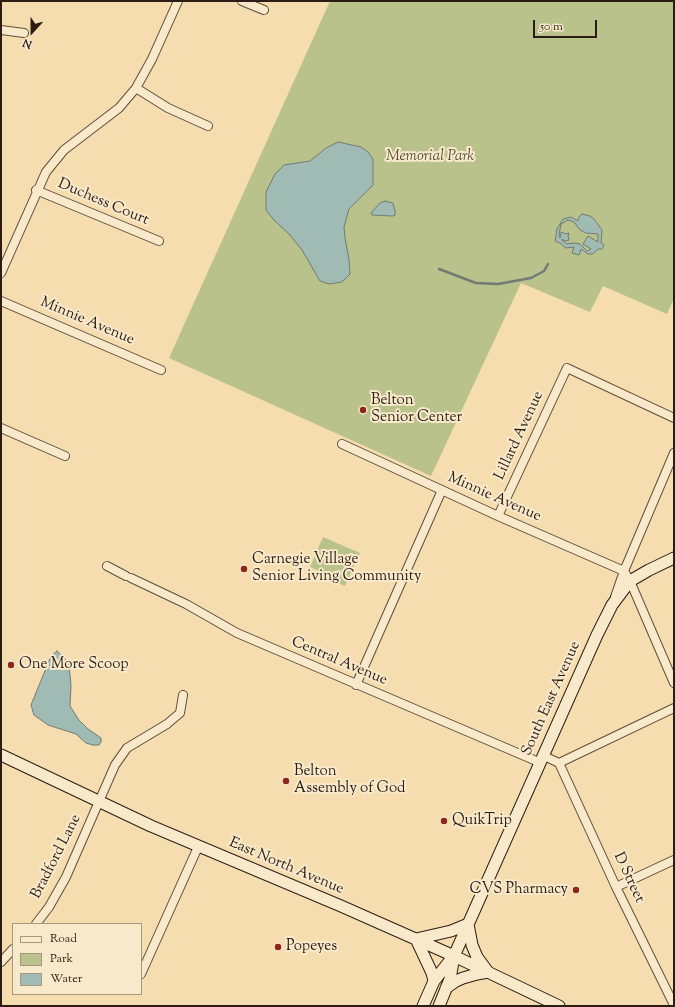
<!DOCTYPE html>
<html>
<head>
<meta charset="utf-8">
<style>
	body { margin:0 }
	#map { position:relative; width:675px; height:1007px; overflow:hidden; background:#f5ddaf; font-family:"Sorts Mill Goudy",serif }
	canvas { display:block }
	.frame { position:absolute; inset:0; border:2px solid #2b1d13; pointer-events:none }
	.legend { position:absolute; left:12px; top:923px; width:130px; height:72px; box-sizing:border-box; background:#f8e9cb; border:1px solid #a69781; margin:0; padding:5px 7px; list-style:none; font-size:12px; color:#2b1d13 }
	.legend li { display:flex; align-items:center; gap:8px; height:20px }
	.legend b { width:20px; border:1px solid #a69781 }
	.north { position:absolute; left:12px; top:12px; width:40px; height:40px; -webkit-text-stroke:3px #f8e9cb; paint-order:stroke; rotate:201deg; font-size:11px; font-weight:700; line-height:16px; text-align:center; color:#2b1d13 }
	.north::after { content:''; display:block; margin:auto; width:14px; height:18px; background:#2b1d13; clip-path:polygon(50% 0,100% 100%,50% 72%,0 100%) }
	.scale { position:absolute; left:533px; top:20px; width:64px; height:18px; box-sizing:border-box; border:2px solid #2b1d13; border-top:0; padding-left:5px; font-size:12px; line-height:14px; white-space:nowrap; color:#2b1d13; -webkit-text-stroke:3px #f8e9cb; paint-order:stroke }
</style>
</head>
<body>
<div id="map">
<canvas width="675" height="1007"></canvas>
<div class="frame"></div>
<ul class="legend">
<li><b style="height:5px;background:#f8e9cb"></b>Road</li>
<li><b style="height:11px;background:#bac28c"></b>Park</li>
<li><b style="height:11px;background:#a0bab4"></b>Water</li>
</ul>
<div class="north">N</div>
<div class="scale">50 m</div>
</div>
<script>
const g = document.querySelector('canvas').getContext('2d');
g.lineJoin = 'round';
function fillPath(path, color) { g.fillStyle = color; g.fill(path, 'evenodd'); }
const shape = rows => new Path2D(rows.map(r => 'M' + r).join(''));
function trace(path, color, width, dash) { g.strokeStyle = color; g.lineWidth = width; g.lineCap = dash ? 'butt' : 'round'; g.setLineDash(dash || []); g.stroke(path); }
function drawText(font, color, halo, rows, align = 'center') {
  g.font = font + ' "Sorts Mill Goudy",serif'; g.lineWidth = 4; g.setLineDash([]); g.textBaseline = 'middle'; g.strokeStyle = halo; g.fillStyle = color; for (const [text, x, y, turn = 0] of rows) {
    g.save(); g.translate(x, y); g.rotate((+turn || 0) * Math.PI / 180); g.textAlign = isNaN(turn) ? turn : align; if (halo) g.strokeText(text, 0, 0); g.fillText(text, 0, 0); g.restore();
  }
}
const green = shape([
	[330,1,674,1,674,299,667,314,603,286,590,312,521,283,431,476,169,358],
	[323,537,360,553,345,586,318,575,319,571,310,567]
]);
const water = shape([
	[338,142,361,147,368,152,373,159,373,185,349,209,344,227,345,238,349,259,350,274,342,282,329,284,320,281,302,250,289,234,274,220,266,210,266,192,275,174,284,165,310,161,326,148,338,142],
	[385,201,393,203,395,211,395,215,393,216,372,215,371,213,380,203,385,201],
	[582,214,590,216,594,219,602,230,601,243,604,245,602,249,598,249,593,254,588,254,581,249,579,255,572,253,574,247,566,248,560,243,555,241,557,229,563,219,571,217,578,221,579,217,582,214],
	[568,220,574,222,580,230,586,233,598,234,598,242,588,236,583,244,591,249,590,250,587,251,580,244,574,243,567,244,562,240,562,239,565,241,569,240,568,236,569,233,566,234,561,232,560,238,559,235,561,224,568,220],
	[57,651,65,659,69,665,71,685,70,706,79,720,88,729,101,738,101,742,99,745,93,745,86,743,76,734,48,725,34,715,31,705,51,656,57,651]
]);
const stream = shape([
	[439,269,476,283,498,284,531,278,544,271,548,264]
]);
const minor = shape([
	[242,1,264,10],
	[1,30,24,33],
	[136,88,168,108,208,126],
	[36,190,159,241],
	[1,273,46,172,64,150,119,108,136,88,152,59,178,1],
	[1,301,161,370],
	[1,428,65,456],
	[342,444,498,516,624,571,630,581,674,683],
	[498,516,567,368,674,418],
	[107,566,126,576],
	[131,578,186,604,237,633,541,763],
	[615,597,624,571,674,453],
	[356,685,442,490],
	[544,756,559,763,674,708],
	[559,763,616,887,674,1005],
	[616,887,674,860],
	[36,924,49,907,66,877,115,765,127,748,167,724,180,713,183,695],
	[1,962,13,949],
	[141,974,198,847]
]);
const secondary = shape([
	[1,755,151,826,341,906,454,956,559,1006],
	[434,981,432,973,416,939,451,931,468,924,472,945,477,957,488,972,477,974,463,978,456,981,446,988],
	[423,1006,434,981,452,958],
	[439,1006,450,979,454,956,597,635,612,605,630,581,649,570,674,558]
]);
const markers = [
	[363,410,4,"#8f2418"],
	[244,569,4,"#8f2418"],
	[11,665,4,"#8f2418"],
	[286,781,4,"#8f2418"],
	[444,821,4,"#8f2418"],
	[576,890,4,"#8f2418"],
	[278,947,4,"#8f2418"]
];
const parkNames = [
	["Memorial Park",430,157]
];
const streetNames = [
	["Duchess Court",103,203,23],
	["Minnie Avenue",87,322,23],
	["Lillard Avenue",520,436,-65],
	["Minnie Avenue",494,498,24],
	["Central Avenue",339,662,23],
	["South East Avenue",552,699,-66],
	["Bradford Lane",57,857,-63],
	["East North Avenue",286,867,23],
	["D Street",628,878,65]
];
const poiNames = [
	["Belton",371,401],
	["Senior Center",371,418],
	["Carnegie Village",252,560],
	["Senior Living Community",252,577],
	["One More Scoop",19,665],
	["Belton",294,772],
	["Assembly of God",294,789],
	["QuikTrip",452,821],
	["CVS Pharmacy",568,890,"right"],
	["Popeyes",286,947]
];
fillPath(green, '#bac28c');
fillPath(water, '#a0bab4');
trace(water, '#717b74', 1);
trace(stream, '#717b74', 2.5);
trace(minor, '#5e4d3a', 10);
trace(secondary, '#2b1d13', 13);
trace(minor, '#f8e9cb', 8);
trace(secondary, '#f8e9cb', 11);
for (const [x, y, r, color] of markers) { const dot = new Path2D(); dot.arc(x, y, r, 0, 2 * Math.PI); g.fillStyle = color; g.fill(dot); trace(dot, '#f8e9cb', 1.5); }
drawText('italic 15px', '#564f37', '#f8e9cb', parkNames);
drawText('15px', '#2b1d13', '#f8e9cb', streetNames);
drawText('15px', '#2b1d13', '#f8e9cb', poiNames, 'left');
</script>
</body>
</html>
